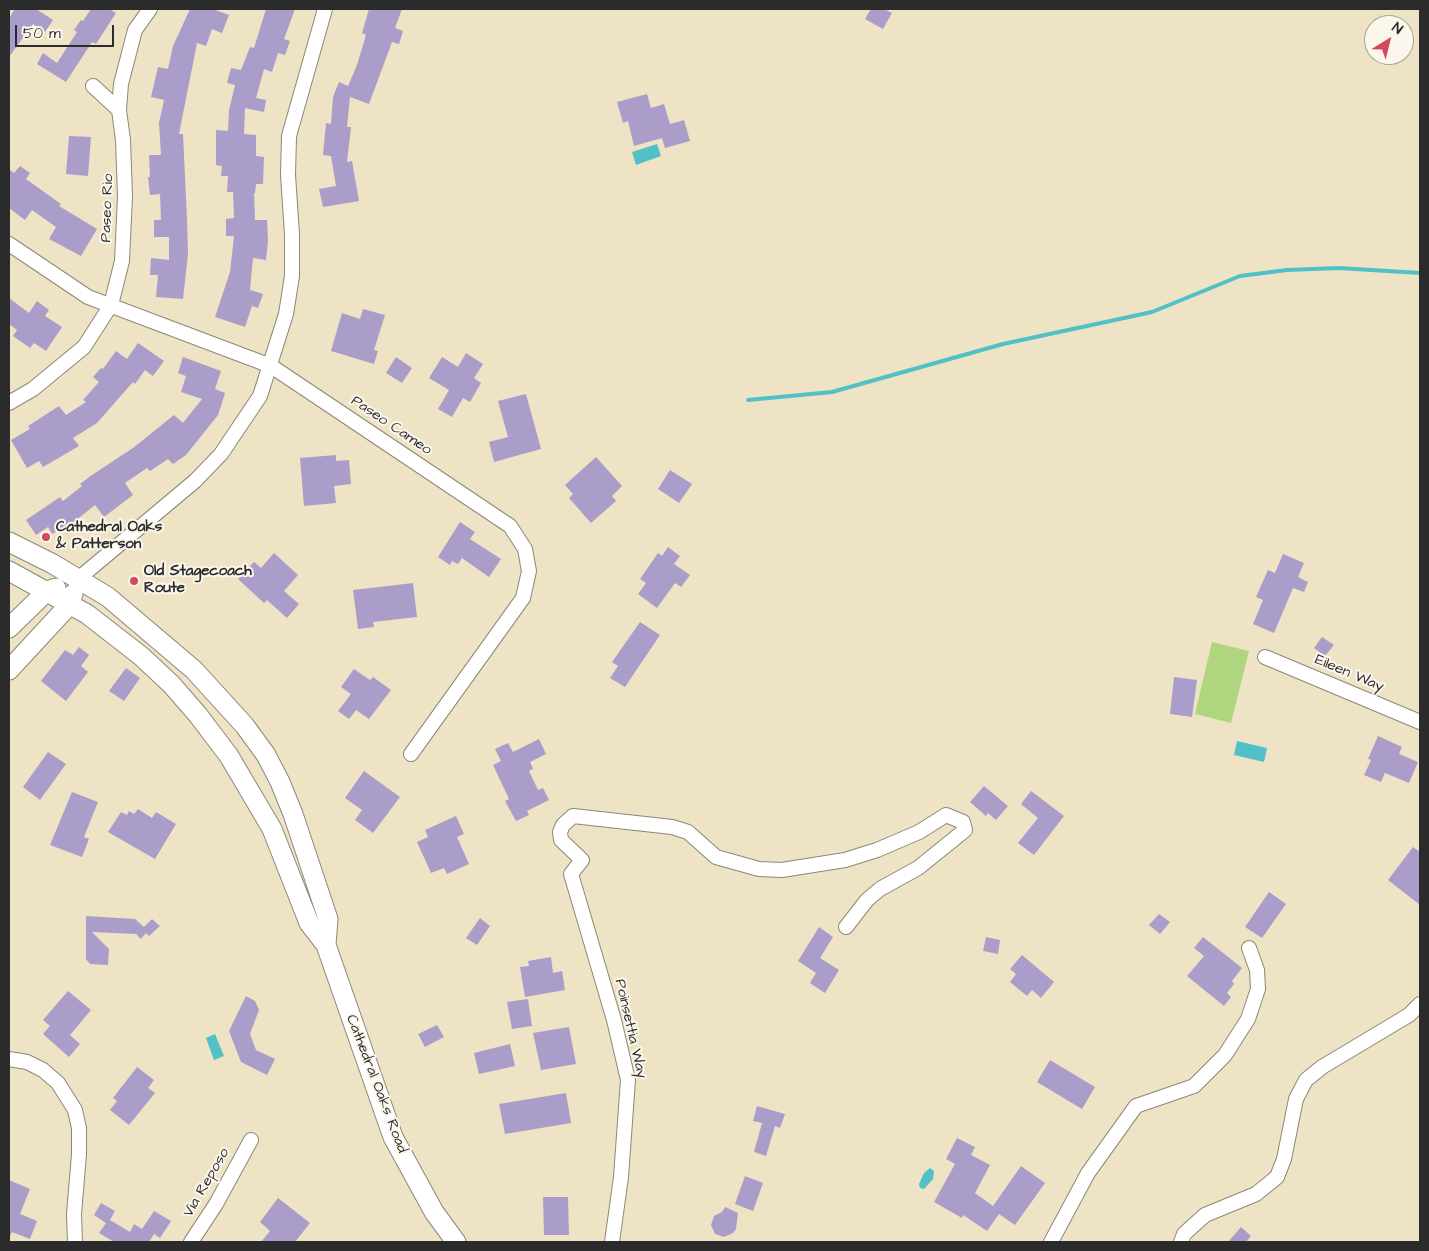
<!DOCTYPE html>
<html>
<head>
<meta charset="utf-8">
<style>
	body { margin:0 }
	#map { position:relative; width:1429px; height:1251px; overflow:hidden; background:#eee3c4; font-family:"Architects Daughter",sans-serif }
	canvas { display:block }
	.frame { position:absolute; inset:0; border:10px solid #2b2b2b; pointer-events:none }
	.north { position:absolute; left:1364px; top:15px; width:50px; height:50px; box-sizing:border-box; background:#fbf7ec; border:1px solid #a8a59f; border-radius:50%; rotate:36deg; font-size:14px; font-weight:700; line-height:20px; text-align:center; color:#2b2b2b }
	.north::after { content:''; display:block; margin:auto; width:18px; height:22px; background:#d1495b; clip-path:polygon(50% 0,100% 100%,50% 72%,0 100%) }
	.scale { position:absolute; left:15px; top:25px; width:99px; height:22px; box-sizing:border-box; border:2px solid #2b2b2b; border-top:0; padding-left:6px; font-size:15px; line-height:18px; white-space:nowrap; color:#2b2b2b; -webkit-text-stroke:4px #fbf7ec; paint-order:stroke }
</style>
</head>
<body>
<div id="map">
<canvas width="1429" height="1251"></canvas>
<div class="frame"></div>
<div class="north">N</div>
<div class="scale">50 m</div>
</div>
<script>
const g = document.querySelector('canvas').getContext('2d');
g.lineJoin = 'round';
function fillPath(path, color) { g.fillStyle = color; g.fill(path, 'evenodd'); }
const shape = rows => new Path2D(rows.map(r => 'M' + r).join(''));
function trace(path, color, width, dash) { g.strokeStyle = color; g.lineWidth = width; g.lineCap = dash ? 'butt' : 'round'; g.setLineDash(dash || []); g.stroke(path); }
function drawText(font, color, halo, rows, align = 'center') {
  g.font = font + ' "Architects Daughter",sans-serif'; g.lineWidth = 4; g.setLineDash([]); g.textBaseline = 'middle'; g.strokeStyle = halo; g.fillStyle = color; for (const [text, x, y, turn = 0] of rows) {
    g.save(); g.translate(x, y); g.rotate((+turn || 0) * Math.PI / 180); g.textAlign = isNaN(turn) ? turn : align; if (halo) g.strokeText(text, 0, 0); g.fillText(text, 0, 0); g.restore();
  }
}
const green = shape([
	[1212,642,1249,651,1231,723,1195,714]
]);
const water = shape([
	[657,144,661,156,636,165,632,152],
	[1237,741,1267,748,1264,762,1234,755],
	[215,1034,224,1056,214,1060,206,1038],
	[930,1168,934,1171,933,1179,924,1189,920,1188,919,1184,924,1173]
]);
const stream = shape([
	[748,400,832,392,1003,344,1152,312,1240,276,1287,270,1339,268,1420,273]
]);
const building = shape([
	[15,9,36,9,53,20,45,32,33,24,9,57,9,18],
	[91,9,109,9,116,13,96,44,92,42,66,82,37,64,43,53,57,63,77,32,74,30,81,20,83,21],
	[190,9,213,9,229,15,222,33,212,29,206,46,197,43,179,134,183,134,187,220,188,254,183,299,156,297,158,275,150,275,151,258,169,260,169,237,154,237,154,220,161,220,160,194,150,195,148,177,150,177,149,155,161,155,159,123,164,100,151,97,158,67,168,69,173,46],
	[266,9,295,9,284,39,290,41,285,55,278,53,272,72,264,69,256,98,266,100,264,112,245,108,244,134,256,135,256,156,264,157,263,184,256,184,255,193,254,193,255,220,267,220,268,241,266,260,253,258,250,290,263,294,258,308,252,306,245,327,215,317,230,272,234,236,226,236,226,219,234,218,233,192,227,192,228,176,221,176,222,166,216,165,216,130,228,131,229,110,235,85,227,83,231,68,241,70,250,47,254,48],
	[369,9,402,9,395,28,403,31,399,44,392,42,369,104,350,97,347,127,351,127,347,162,352,161,359,201,323,207,319,189,336,186,331,156,323,155,326,123,331,124,333,97,339,82,348,86,357,65,366,35,362,33],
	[871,9,884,9,892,13,883,29,865,19],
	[647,94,651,108,664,104,670,124,684,120,690,141,665,148,662,138,634,146,628,121,623,123,617,102],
	[69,136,91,137,88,176,66,174],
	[20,166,30,173,26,179,61,204,59,206,97,229,81,256,49,239,56,227,32,210,25,220,9,208,9,169,14,173],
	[9,298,29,313,37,301,49,310,45,316,62,327,46,351,34,343,30,348,13,336,17,330,9,324],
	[363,309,385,315,374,350,378,351,374,364,331,351,342,313,360,319],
	[138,343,164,361,153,376,145,370,135,384,133,382,97,423,73,438,79,446,43,467,39,461,27,468,11,440,30,429,28,426,59,406,66,415,86,402,83,400,99,382,93,377,101,368,103,369,116,351,127,359],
	[466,353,483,364,474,378,481,383,470,402,463,398,452,417,438,409,449,390,429,378,442,357,458,367],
	[183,357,221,371,215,389,225,393,218,415,186,455,173,464,168,459,150,471,147,468,125,483,133,495,104,517,95,505,75,521,79,526,67,534,63,528,52,534,48,527,36,535,26,520,60,497,63,501,82,486,80,484,92,475,133,448,174,415,183,423,202,399,181,392,186,376,178,373],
	[396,357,412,368,402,383,386,373],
	[526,394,541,449,494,462,489,442,508,437,498,401],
	[336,455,336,461,349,460,351,484,334,486,336,503,304,506,300,458],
	[596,457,622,486,612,496,616,501,591,523,569,498,573,494,565,485],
	[670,470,692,484,679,503,658,489],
	[460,522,475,532,470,539,501,559,489,577,462,558,458,564,452,561,450,565,438,557],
	[668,547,680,556,674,564,690,575,681,587,675,583,657,608,638,594,646,583,640,579,658,553,662,556],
	[274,553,298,575,284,591,299,604,287,618,267,600,264,603,238,579,254,562,261,568],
	[1283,554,1304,563,1298,577,1308,582,1304,592,1293,588,1274,633,1253,624,1263,600,1256,597,1268,570,1275,573],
	[413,583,417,617,373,622,374,627,358,629,353,590],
	[640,622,660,635,625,687,610,678,618,666,612,662],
	[1322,637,1334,645,1325,656,1314,648],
	[79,647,89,655,81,666,88,672,66,701,41,681,65,650,73,655],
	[126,668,140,678,124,701,109,691],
	[354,669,370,680,373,677,391,690,369,719,356,710,349,719,338,711,351,694,341,687],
	[1174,677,1197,680,1192,717,1170,714],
	[1378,736,1402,747,1399,754,1418,762,1409,783,1385,773,1381,782,1364,775,1371,760,1368,759],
	[539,739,546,754,530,762,533,769,529,771,538,790,543,788,549,800,527,811,529,815,516,821,505,801,509,799,493,765,501,761,495,749,508,743,513,752],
	[48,752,66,764,40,800,23,787],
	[364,771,400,797,373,833,355,820,362,810,345,798],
	[984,786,1008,806,996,820,988,813,986,816,970,802],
	[1031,791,1064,816,1034,855,1018,843,1038,818,1021,804],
	[72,792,98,802,84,837,89,839,82,857,50,845],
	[138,809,152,818,156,812,176,824,155,859,108,832,121,812,127,815,129,811,134,814],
	[456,816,464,834,457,837,469,864,447,874,444,868,431,873,417,842,428,837,425,830],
	[1413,847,1420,852,1420,905,1388,880],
	[1269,892,1286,904,1262,938,1245,927],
	[1159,914,1170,922,1160,934,1149,925],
	[86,916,135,919,144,927,152,919,160,926,149,936,146,933,141,939,136,934,92,932,109,949,108,965,90,964,86,959],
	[480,918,490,926,477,945,466,938],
	[819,927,833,937,820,958,839,970,825,993,810,983,816,973,798,961],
	[986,937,1000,940,998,954,983,951],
	[1203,937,1242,968,1232,981,1234,984,1227,993,1231,997,1224,1006,1187,976,1204,956,1194,948],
	[1022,955,1054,982,1041,998,1032,990,1027,996,1010,982,1016,974,1010,969],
	[551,957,553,973,562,971,565,990,525,997,520,967,529,966,528,961],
	[68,991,91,1010,70,1035,80,1044,69,1057,43,1034,50,1026,43,1020],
	[246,996,255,1001,259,1010,250,1034,256,1050,275,1059,267,1075,241,1062,229,1031],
	[528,999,532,1026,512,1029,507,1002],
	[437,1025,444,1037,425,1047,418,1034],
	[569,1027,576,1064,541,1070,533,1033],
	[510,1044,515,1066,479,1074,474,1053],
	[1050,1060,1095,1087,1082,1109,1037,1082],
	[137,1067,154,1080,148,1088,155,1093,129,1125,110,1110,117,1101,113,1098],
	[566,1093,571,1123,505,1134,499,1104],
	[757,1106,785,1114,780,1128,775,1126,766,1156,754,1152,762,1123,753,1121],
	[957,1138,975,1147,971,1155,990,1165,975,1193,993,1206,1021,1166,1045,1183,1015,1225,999,1214,987,1231,963,1215,962,1218,934,1202,955,1164,946,1159],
	[745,1176,763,1183,753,1211,735,1204],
	[9,1180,30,1189,20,1214,37,1221,30,1239,12,1232,9,1239],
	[543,1197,568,1197,569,1235,544,1235],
	[278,1198,310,1223,295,1242,261,1242,270,1231,260,1222],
	[101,1203,115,1211,110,1220,130,1232,134,1224,142,1229,154,1211,171,1221,160,1238,154,1234,149,1242,114,1242,99,1233,106,1223,94,1215],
	[725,1207,738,1213,736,1229,733,1233,724,1237,715,1234,711,1225,714,1216,722,1212],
	[1241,1227,1251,1236,1246,1242,1228,1242]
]);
const minor = shape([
	[119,110,121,84,135,30,150,9],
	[9,244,88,297,271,366,510,526,525,549,529,571,523,598,411,754],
	[9,403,33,389,84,347,111,305,122,261,125,196,123,140,119,110,93,86],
	[78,579,195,481,221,454,260,396,286,314,292,276,292,234,288,175,289,136,325,9],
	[1265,657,1420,722],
	[9,1059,27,1062,43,1070,58,1083,75,1110,79,1128,79,1154,74,1214,75,1242],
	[191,1242,216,1204,251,1140],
	[612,1242,621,1177,628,1080,614,1020,571,874,582,860,561,840,560,832,563,825,573,816,672,827,688,832,716,857,759,869,782,870,845,860,877,850,919,832,946,815,963,822,965,830,954,839,918,868,880,889,867,900,846,927],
	[1051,1242,1088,1173,1136,1106,1194,1086,1225,1055,1248,1019,1258,989,1257,970,1249,948],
	[1181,1242,1184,1234,1205,1215,1256,1194,1277,1177,1284,1159,1296,1099,1306,1080,1322,1067,1409,1015,1420,1004]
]);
const major = shape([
	[9,542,53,564,108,597,194,670,245,726,266,755,280,782,293,814,328,919,326,945],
	[9,571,87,614,141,656,171,684,198,715,229,756,272,829,309,923,326,945,393,1137,434,1212,456,1242],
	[9,628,47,591,56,588],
	[9,670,70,604,73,594]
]);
const markers = [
	[46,537,5,"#d1495b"],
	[134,581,5,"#d1495b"]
];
const streetNames = [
	["Paseo Rio",108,208,-88],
	["Paseo Cameo",391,426,34],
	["Eileen Way",1349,674,23],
	["Poinsettia Way",630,1029,77],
	["Cathedral Oaks Road",376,1084,69],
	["Via Reposo",207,1183,-60]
];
const poiNames = [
	["Cathedral Oaks",56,528],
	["& Patterson",56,545],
	["Old Stagecoach",144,572],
	["Route",144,589]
];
fillPath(green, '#b0d57f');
fillPath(water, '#52c0c7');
trace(stream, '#52c0c7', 4);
fillPath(building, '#ab9dc9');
trace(minor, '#8c8778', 16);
trace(major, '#8c8778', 21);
trace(minor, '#fff', 14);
trace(major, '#fff', 19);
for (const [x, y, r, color] of markers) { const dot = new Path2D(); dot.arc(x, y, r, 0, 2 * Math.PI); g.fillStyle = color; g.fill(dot); trace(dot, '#fbf7ec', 2); }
drawText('15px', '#2b2b2b', '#fbf7ec', streetNames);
drawText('bold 15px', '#2b2b2b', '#fbf7ec', poiNames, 'left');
</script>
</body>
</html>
